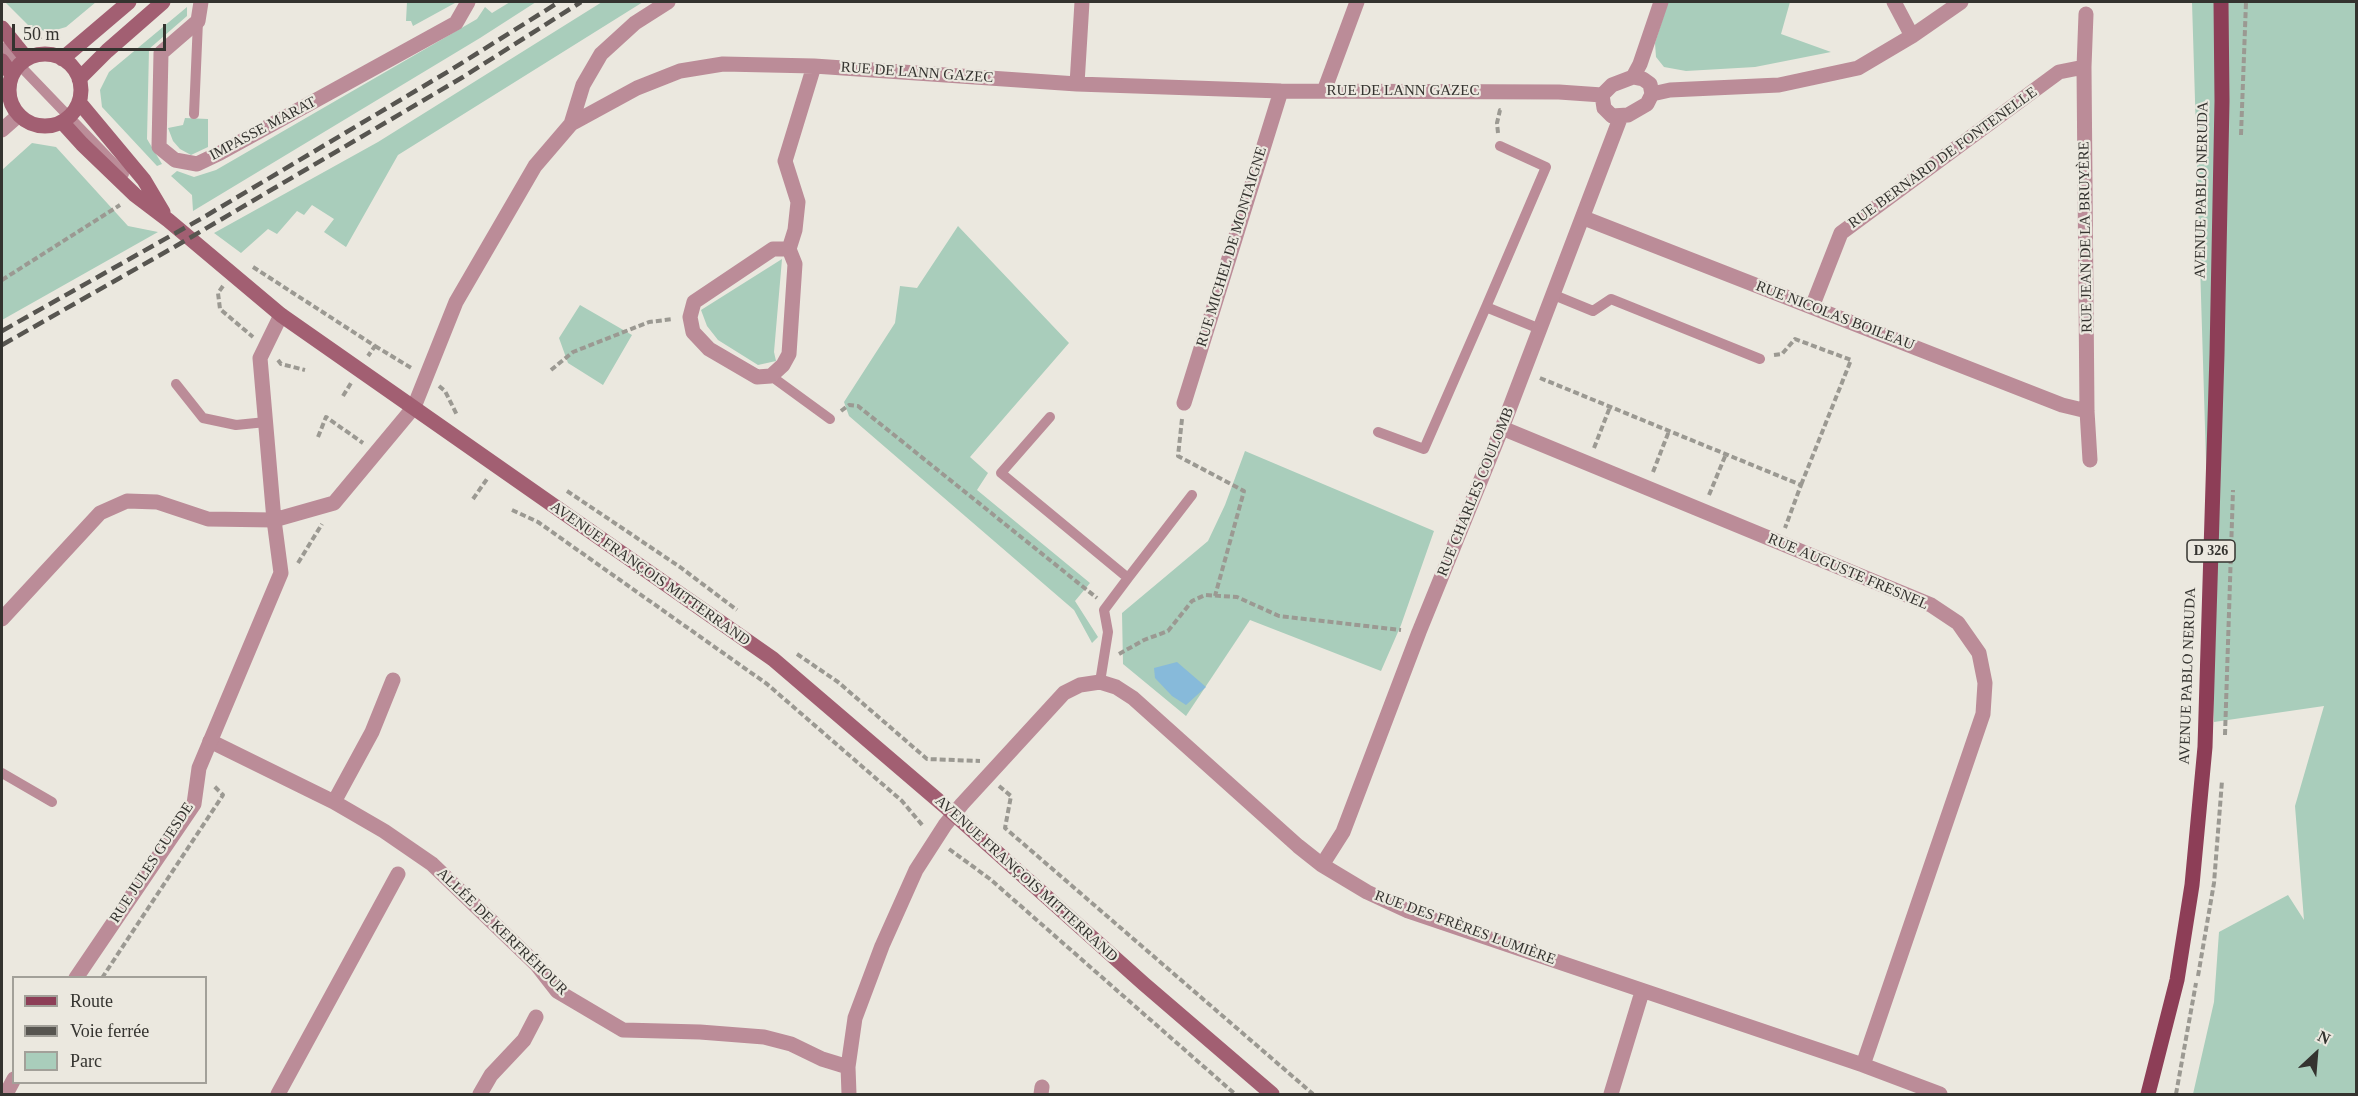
<!DOCTYPE html>
<html>
<head>
<meta charset="utf-8">
<style>
	body { margin:0 }
	#map { position:relative; width:2358px; height:1096px; overflow:hidden; background:#ebe8df; font-family:"Times New Roman",serif }
	canvas { display:block }
	.frame { position:absolute; inset:0; border:3px solid #34332f; pointer-events:none }
	.legend { position:absolute; left:12px; top:976px; width:195px; height:108px; box-sizing:border-box; background:#ebe8df; border:2px solid #a2a099; margin:0; padding:8px 10px; list-style:none; font-size:18px; color:#34332f }
	.legend li { display:flex; align-items:center; gap:12px; height:30px }
	.legend b { width:30px; border:2px solid #a2a099 }
	.north { position:absolute; left:2286px; top:1024px; width:60px; height:60px; -webkit-text-stroke:4px #ebe8df; paint-order:stroke; rotate:26deg; font-size:16px; font-weight:700; line-height:24px; text-align:center; color:#34332f }
	.north::after { content:''; display:block; margin:auto; width:21px; height:27px; background:#34332f; clip-path:polygon(50% 0,100% 100%,50% 72%,0 100%) }
	.scale { position:absolute; left:12px; top:24px; width:154px; height:27px; box-sizing:border-box; border:3px solid #34332f; border-top:0; padding-left:8px; font-size:18px; line-height:21px; white-space:nowrap; color:#34332f; -webkit-text-stroke:4px #ebe8df; paint-order:stroke }
</style>
</head>
<body>
<div id="map">
<canvas width="2358" height="1096"></canvas>
<div class="frame"></div>
<ul class="legend">
<li><b style="height:8px;background:#8d3e57"></b>Route</li>
<li><b style="height:8px;background:#575550"></b>Voie ferrée</li>
<li><b style="height:16px;background:#a9cdbb"></b>Parc</li>
</ul>
<div class="north">N</div>
<div class="scale">50 m</div>
</div>
<script>
const g = document.querySelector('canvas').getContext('2d');
g.lineJoin = 'round';
function fillPath(path, color) { g.fillStyle = color; g.fill(path, 'evenodd'); }
const shape = rows => new Path2D(rows.map(r => 'M' + r).join(''));
function trace(path, color, width, dash) { g.strokeStyle = color; g.lineWidth = width; g.lineCap = dash ? 'butt' : 'round'; g.setLineDash(dash || []); g.stroke(path); }
function drawText(font, color, halo, rows, align = 'center') {
  g.font = font + ' "Times New Roman",serif'; g.lineWidth = 4.5; g.setLineDash([]); g.textBaseline = 'middle'; g.strokeStyle = halo; g.fillStyle = color; for (const [text, x, y, turn = 0] of rows) {
    g.save(); g.translate(x, y); g.rotate((+turn || 0) * Math.PI / 180); g.textAlign = isNaN(turn) ? turn : align; if (halo) g.strokeText(text, 0, 0); g.fillText(text, 0, 0); g.restore();
  }
}
const green = shape([
	[5,2,96,2,66,27,49,32,30,27],
	[407,2,454,2,455,3,413,26,411,21,406,21],
	[510,2,536,2,480,38,193,211,192,195,171,176,177,171,194,177,216,170,477,19,485,7,492,13],
	[602,2,643,2,398,155,346,247,324,232,334,219,312,205,304,215,297,211,277,234,268,229,241,253,214,233,378,142],
	[1668,2,1790,2,1781,34,1831,52,1755,67,1686,71,1664,67,1656,57,1655,43],
	[2192,2,2356,2,2356,1094,2193,1094,2214,1002,2219,932,2288,895,2304,920,2295,806,2324,706,2214,722],
	[187,7,187,16,149,49,147,139,162,164,157,166,102,107,100,90,109,72],
	[185,118,208,119,208,147,191,155,180,149,173,141,168,128,183,125],
	[32,143,56,147,128,226,158,232,2,320,2,170],
	[958,226,1069,343,970,457,988,473,977,490,1090,583,1075,601,1098,637,1092,643,1074,610,849,416,844,402,895,323,900,286,917,288],
	[782,259,774,352,776,361,758,365,718,340,707,326,701,310],
	[580,305,632,335,603,385,568,363,559,338],
	[1245,451,1434,531,1401,625,1381,671,1250,620,1186,716,1123,664,1122,613,1208,541,1225,505]
]);
const water = shape([
	[1177,662,1206,687,1186,705,1172,696,1155,678,1154,668]
]);
const path = shape([
	[29,31,37,37,61,36],
	[1498,133,1497,123,1500,110,1502,110],
	[2241,135,2246,2],
	[253,267,375,346,368,356],
	[2,280,120,205],
	[223,286,218,293,220,309,253,337],
	[375,346,413,369],
	[1774,355,1782,354,1795,339,1851,360,1801,485],
	[278,360,281,364,305,370],
	[551,370,573,352,649,322,673,319],
	[1540,378,1801,485,1785,528],
	[439,386,445,391,457,415],
	[343,396,351,383],
	[841,411,849,405,858,406,1097,598],
	[1182,419,1178,456,1244,491,1215,596],
	[318,437,326,417,363,443],
	[1594,448,1610,407],
	[1653,472,1669,431],
	[567,491,680,567,737,610],
	[1709,495,1726,454],
	[473,499,487,479],
	[512,510,538,522,767,684,902,801,923,826],
	[298,563,322,524],
	[797,654,838,682,927,759,980,761],
	[1119,654,1144,640,1168,631,1192,601,1205,595,1237,597,1279,616,1401,630],
	[2225,735,2233,490],
	[999,786,1011,796,1005,828,1313,1094],
	[949,849,990,879,1235,1094],
	[2198,976,2214,883,2222,781],
	[102,978,223,795,213,785],
	[2176,1094,2196,983]
]);
const service = shape([
	[2,47,124,174],
	[194,114,198,21],
	[1554,295,1593,311,1611,299,1760,359],
	[1486,307,1546,167,1500,146],
	[771,376,830,419],
	[176,384,203,418,236,425,266,422],
	[1050,417,1001,473,1128,578,1104,610,1108,632,1100,682],
	[1378,432,1424,449,1486,307,1540,329],
	[1128,578,1192,495],
	[2,773,52,802]
]);
const minor = shape([
	[201,2,198,21,161,53,159,147,175,160,197,164,220,153,456,23,468,2],
	[1894,2,1912,36],
	[2086,14,2084,67,2087,411,2090,460],
	[1633,77,1643,79,1650,84,1652,94,1647,104,1628,115,1612,116,1604,108,1602,95,1612,85,1633,77],
	[1633,77,1640,64,1661,2],
	[1077,84,1082,2],
	[1324,91,1357,2],
	[1652,94,1670,90,1779,85,1858,68,1912,36,1961,2],
	[571,124,583,85,601,54,635,23,668,2],
	[2,130,19,115],
	[1584,218,2062,405,2087,411],
	[789,249,773,249,694,302,690,317,693,332,709,349,757,377,771,376,783,365,789,354,795,264,789,249,795,230,798,202,785,161,814,66],
	[1812,307,1841,233,2059,72,2084,67],
	[1184,403,1281,91],
	[414,407,456,302,535,166,571,124,637,88,680,71,723,64,814,66,1077,84,1281,91,1559,92,1602,95],
	[1502,428,1931,605,1958,623,1979,653,1985,683,1983,714,1863,1065],
	[2,619,100,513,127,501,157,502,208,519,274,520],
	[210,741,334,802,384,831,432,864,536,964,557,991,623,1030,700,1032,764,1037,791,1044,822,1059,848,1067],
	[334,802,372,732,393,680],
	[1322,865,1343,832,1419,632,1502,428,1621,116],
	[278,1094,398,874],
	[480,1094,491,1075,524,1040,536,1017],
	[849,1094,848,1067,855,1018,882,946,916,870,945,825,962,804,1064,693,1080,685,1100,682,1116,687,1133,698,1298,846,1322,865,1367,892,1408,911,1863,1065,1940,1094],
	[1041,1094,1042,1087],
	[1611,1094,1642,992]
]);
const tertiary = shape([
	[274,520,334,503,414,407],
	[76,978,194,804,199,768,281,573,274,520,260,358,281,315],
	[6,1094,14,1079]
]);
const secondary = shape([
	[2,28,27,59],
	'9 90a36 36 0 1 1 72 0a36 36 0 1 1-72 0Z',
	[62,59,129,2],
	[2,61,12,75],
	[79,79,107,51,163,2],
	[79,102,144,180,163,212],
	[62,122,82,144,135,195,168,220,281,315,773,659,954,814,1144,984,1272,1094]
]);
const primary = shape([
	[2148,1094,2177,980,2192,885,2205,747,2217,354,2222,101,2221,2]
]);
const rail = shape([
	[2,331,204,217,449,71,559,2],
	[2,345,176,246,463,77,581,2]
]);
const shields = [
	[2211,551,48]
];
const shieldNames = [
	["D 326",2211,551]
];
const streetNames = [
	["RUE DE LANN GAZEC",917,73,4],
	["RUE DE LANN GAZEC",1403,91],
	["IMPASSE MARAT",263,129,-28],
	["RUE BERNARD DE FONTENELLE",1943,158,-36],
	["AVENUE PABLO NERUDA",2202,190,-89],
	["RUE JEAN DE LA BRUYÈRE",2086,237,-91],
	["RUE MICHEL DE MONTAIGNE",1232,247,-73],
	["RUE NICOLAS BOILEAU",1835,316,21],
	["RUE CHARLES COULOMB",1476,492,-68],
	["RUE AUGUSTE FRESNEL",1848,572,23],
	["AVENUE FRANÇOIS MITTERRAND",650,574,35],
	["AVENUE PABLO NERUDA",2188,676,-88],
	["RUE JULES GUESDE",152,863,-57],
	["AVENUE FRANÇOIS MITTERRAND",1026,879,42],
	["RUE DES FRÈRES LUMIÈRE",1465,928,20],
	["ALLÉE DE KERFRÉHOUR",502,932,44]
];
fillPath(green, '#a9cdbb');
fillPath(water, '#87bada');
trace(path, '#9b9992', 4, [6, 3]);
trace(service, '#bb8c98', 10);
trace(minor, '#bb8c98', 15);
trace(tertiary, '#bb8c98', 15);
trace(secondary, '#a25f72', 15);
trace(primary, '#8d3e57', 15);
trace(rail, '#575550', 4.5, [12, 6]);
for (const [x, y, w] of shields) { const box = new Path2D(); box.roundRect(x - w / 2, y - 11, w, 22, 4.5); g.fillStyle = '#ebe8df'; g.fill(box); trace(box, '#34332f', 1.5); }
drawText('bold 14px', '#34332f', null, shieldNames);
drawText('15px', '#34332f', '#ebe8df', streetNames);
</script>
</body>
</html>
